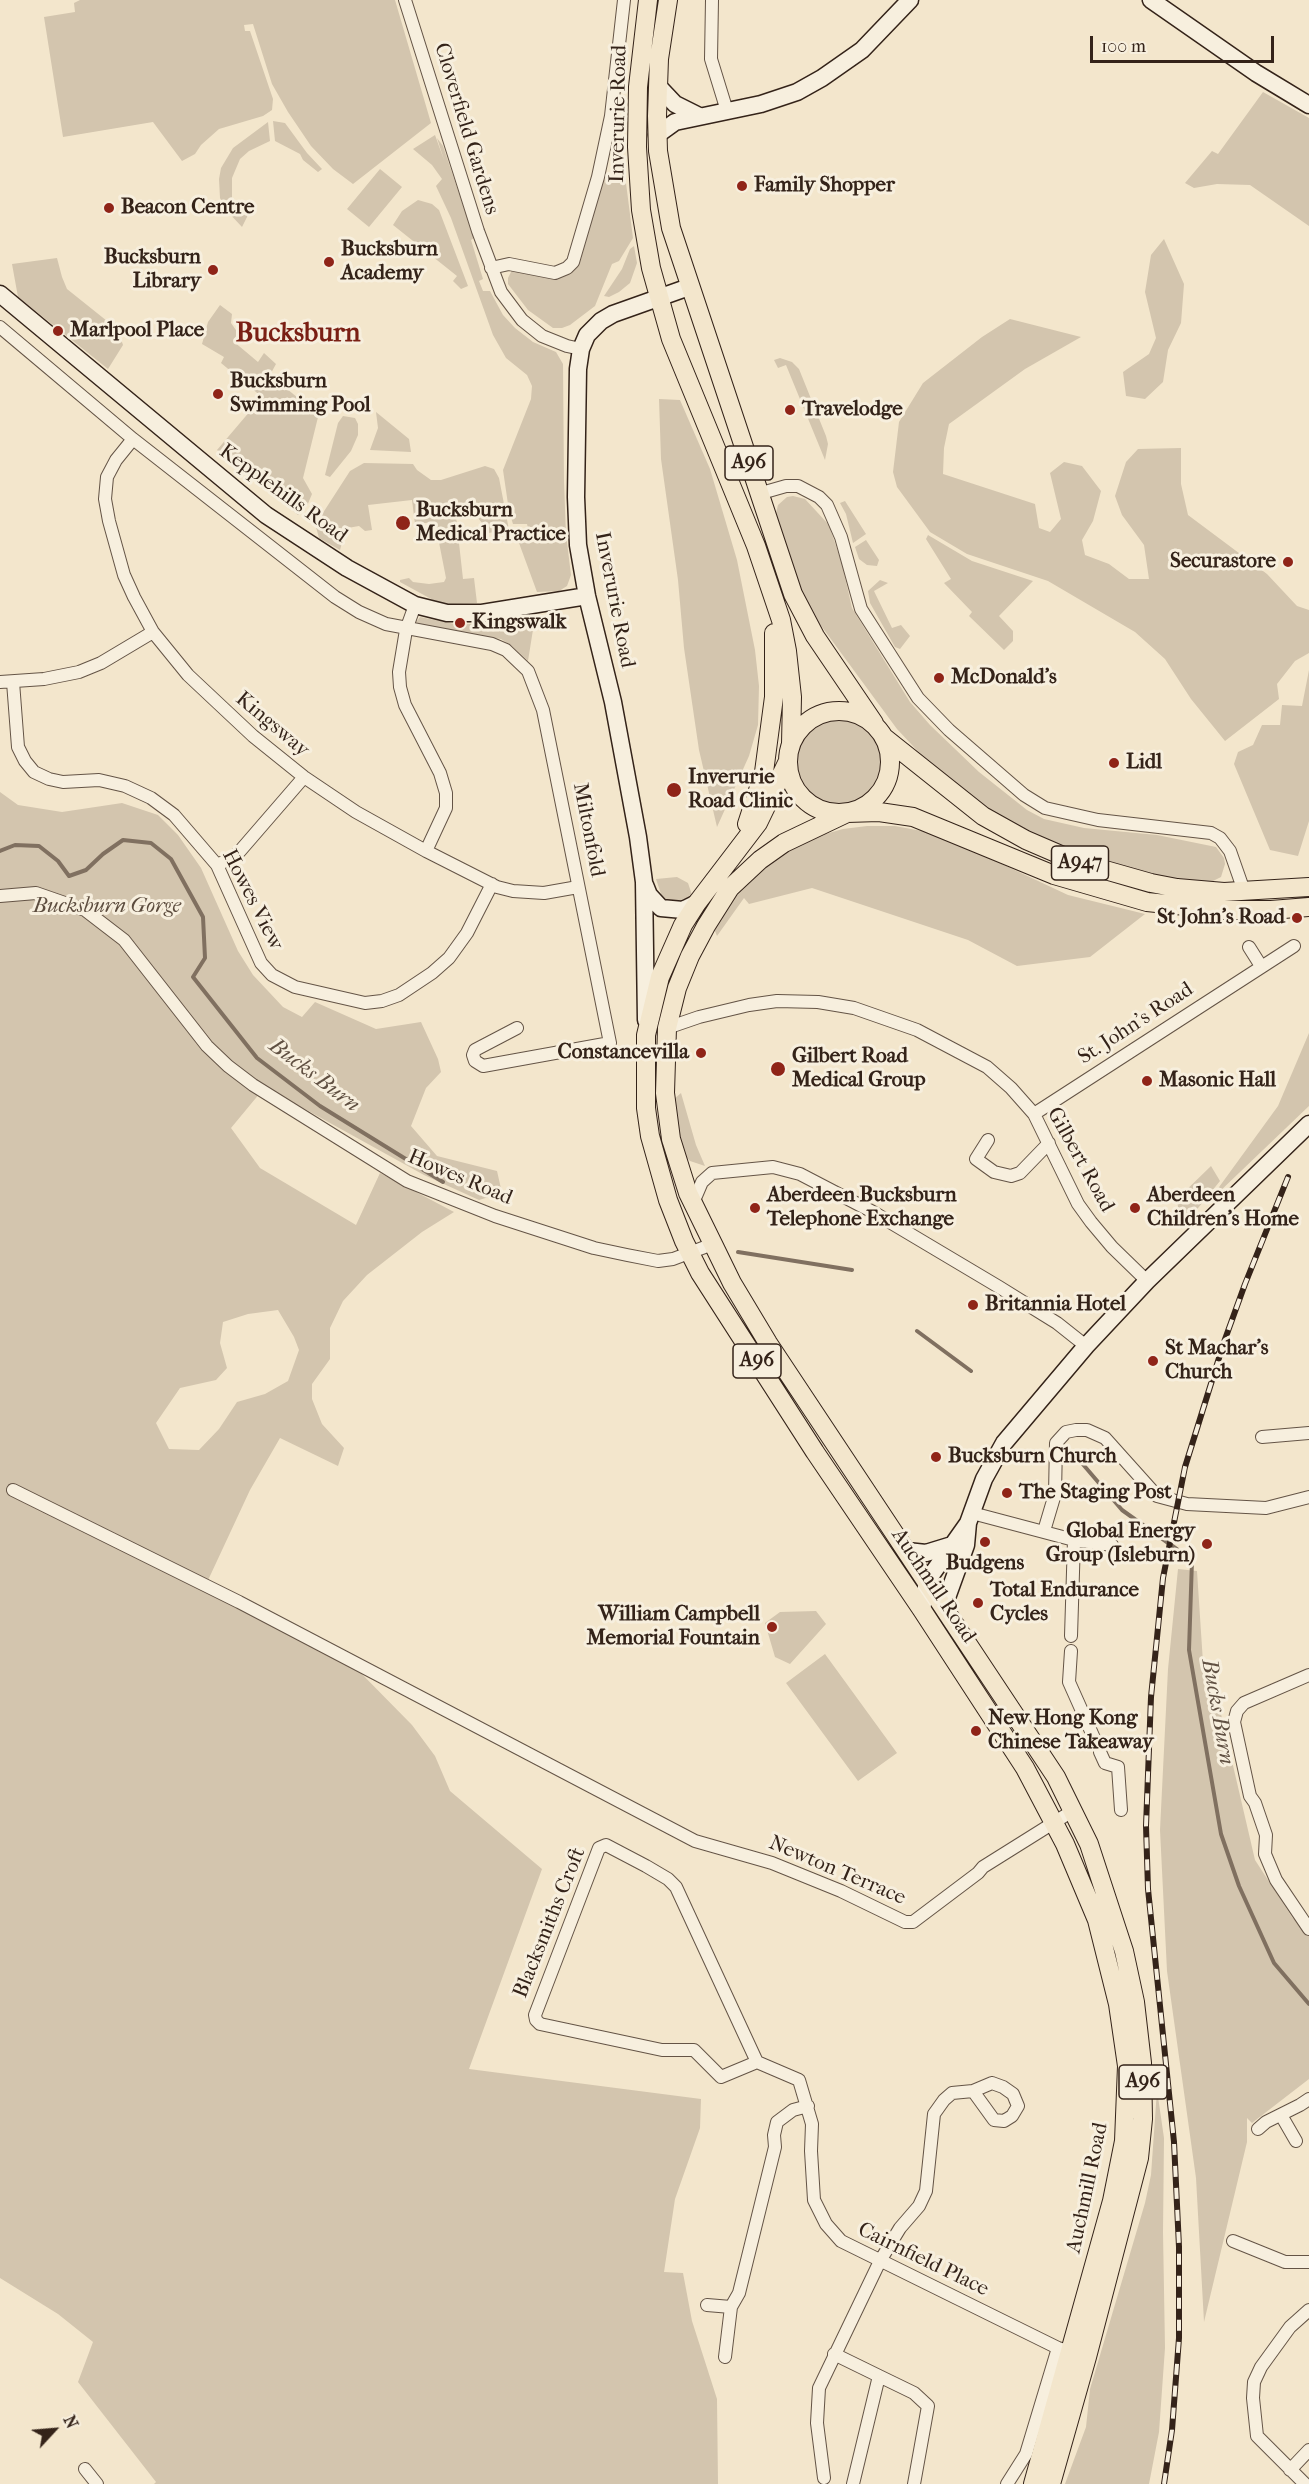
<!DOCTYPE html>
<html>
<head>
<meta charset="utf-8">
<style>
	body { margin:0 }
	#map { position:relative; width:1309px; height:2484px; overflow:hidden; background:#f3e6cc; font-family:"IM FELL French Canon",serif }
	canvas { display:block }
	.north { position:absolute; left:24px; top:2400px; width:60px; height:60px; -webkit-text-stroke:4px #f7efde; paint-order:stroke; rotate:64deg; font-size:16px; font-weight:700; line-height:24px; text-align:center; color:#342319 }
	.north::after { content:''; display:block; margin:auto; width:21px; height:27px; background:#342319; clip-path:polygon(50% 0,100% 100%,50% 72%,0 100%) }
	.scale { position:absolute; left:1090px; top:36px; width:184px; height:27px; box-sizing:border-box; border:3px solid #342319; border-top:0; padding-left:8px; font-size:18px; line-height:21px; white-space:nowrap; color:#342319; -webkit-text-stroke:4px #f7efde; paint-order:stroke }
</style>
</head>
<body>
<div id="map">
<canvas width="1309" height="2484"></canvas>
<div class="north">N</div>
<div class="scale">100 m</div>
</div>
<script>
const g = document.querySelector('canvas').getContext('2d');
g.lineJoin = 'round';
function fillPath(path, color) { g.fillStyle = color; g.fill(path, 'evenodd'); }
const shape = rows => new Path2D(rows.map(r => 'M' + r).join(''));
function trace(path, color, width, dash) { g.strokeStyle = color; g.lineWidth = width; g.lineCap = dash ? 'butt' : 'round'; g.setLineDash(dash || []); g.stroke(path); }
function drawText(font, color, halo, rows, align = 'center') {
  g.font = font + ' "IM FELL French Canon",serif'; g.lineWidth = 6; g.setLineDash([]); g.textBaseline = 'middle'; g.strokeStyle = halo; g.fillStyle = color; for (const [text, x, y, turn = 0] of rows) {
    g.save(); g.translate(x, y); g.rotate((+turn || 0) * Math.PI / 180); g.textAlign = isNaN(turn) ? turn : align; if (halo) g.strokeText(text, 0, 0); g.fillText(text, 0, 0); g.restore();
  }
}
const green = shape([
	[80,0,395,0,431,123,353,184,333,169,311,146,288,112,272,84,253,24,244,25,245,31,250,31,273,99,272,110,263,116,219,129,201,145,195,154,182,161,153,122,63,137,44,17,75,12,74,3],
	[1263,92,1309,118,1309,226,1250,185,1217,184,1194,188,1185,183,1212,151,1218,154],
	[273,121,285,123,307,153,322,169,318,172,303,160,300,154,275,141],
	[268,122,270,141,249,151,240,159,232,178,232,198,240,213,244,210,249,213,242,227,227,211,220,198,219,179,221,168,233,148],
	[435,135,444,160,437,138,443,146,474,238,471,240,483,279,479,281,483,291,490,291,503,315,515,328,533,342,556,352,563,364,564,482,566,534,571,575,567,586,559,591,537,592,519,543,529,532,527,524,513,524,509,511,503,470,531,399,532,386,527,375,506,358,493,335,451,218,436,186,442,179,432,165,413,149],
	[380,169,402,187,369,227,347,209],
	[625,175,633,238,619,261,612,264,595,306,570,325,562,328,553,328,528,310,508,284,508,278,512,270,553,279,571,274,581,259,603,180],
	[418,200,432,204,439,210,468,286,461,289,453,281,457,276,393,225,402,211],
	[1164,239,1184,284,1181,323,1168,350,1163,382,1145,399,1126,396,1123,372,1149,354,1156,338,1145,292,1151,255],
	[634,246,637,263,630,283,619,292,609,297,604,296,622,269,630,249],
	[57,258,62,277,67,289,112,325,120,336,123,345,108,369,18,297,12,264],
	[220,305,232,314,231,323,238,333,233,341,258,362,264,353,276,364,270,375,309,407,313,402,320,409,303,478,312,494,307,506,298,515,217,450,262,397,221,363,224,357,202,344,208,322],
	[1010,319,1081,337,1025,369,949,424,944,448,943,474,1035,504,1039,528,1050,532,1061,519,1050,473,1064,462,1082,466,1101,491,1093,521,1082,540,1085,555,1109,564,1129,579,1149,579,1144,545,1122,515,1115,496,1126,462,1138,449,1181,448,1181,484,1188,515,1267,574,1297,606,1309,610,1309,653,1295,661,1277,684,1279,699,1225,741,1191,699,1165,659,1135,632,1048,581,967,554,930,532,897,487,893,472,899,422,923,383,982,337],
	[780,358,792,362,799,369,826,436,828,444,825,460,786,365,778,368,774,360],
	[659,399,680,400,710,469,737,560,755,650,759,686,758,725,749,756,717,827,699,750,684,648,678,580,661,459],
	[376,412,409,439,411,452,370,450,378,428],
	[343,416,355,418,358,424,358,435,351,451,330,477,325,475,338,423],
	[364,463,413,464,417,470,431,480,441,480,485,466,494,469,499,478,509,530,488,533,486,528,474,513,456,516,463,579,474,578,477,603,446,604,433,600,400,582,400,580,409,578,413,582,429,584,444,582,446,578,435,522,415,524,412,500,368,505,372,530,365,531,359,526,342,529,343,539,340,550,319,538,316,527,319,519,350,471],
	[793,496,805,499,829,525,842,564,852,608,910,702,930,725,979,772,1027,810,1044,819,1084,828,1157,835,1216,847,1224,858,1225,864,1221,877,1209,883,1176,880,1095,860,1029,833,996,814,954,784,926,760,897,729,808,608,793,570,775,517,778,505,787,497],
	[845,501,866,534,853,543,846,514,840,503],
	[928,535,972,561,1033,581,999,616,1013,631,1013,641,1004,650,969,616,972,612,944,583,951,579,926,539],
	[866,540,879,560,877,566,867,565,859,559,855,547],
	[880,580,888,583,874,591,892,628,901,625,910,636,900,649,895,647,870,603,868,591],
	[420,617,460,625,535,617,528,661,512,646,501,639,419,625,416,622],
	[1309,670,1309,821,1298,856,1270,850,1234,764,1238,752,1253,745,1262,725,1280,725,1282,705,1302,706],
	'796 762a43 43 0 1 1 86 0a43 43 0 1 1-86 0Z',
	[0,792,18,805,62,812,122,803,158,815,178,835,201,868,238,951,253,975,283,1007,302,1017,315,1002,376,1029,421,1022,438,1059,441,1072,426,1088,411,1126,437,1156,497,1171,502,1193,479,1200,424,1175,265,1087,231,1128,260,1168,356,1225,380,1173,454,1212,422,1232,367,1275,343,1301,330,1328,330,1359,312,1384,312,1399,322,1424,344,1448,338,1466,280,1438,250,1490,203,1591,353,1665,412,1725,435,1756,450,1791,542,1869,469,2069,701,2099,700,2128,675,2199,664,2272,683,2273,692,2321,717,2399,718,2484,154,2484,156,2482,78,2382,93,2342,58,2314,0,2278],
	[278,1310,294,1337,299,1350,288,1381,265,1394,237,1402,219,1429,199,1450,169,1449,156,1423,180,1388,216,1380,227,1368,220,1343,223,1322,248,1314],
	[867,826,895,826,922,831,972,850,1068,895,1145,914,1090,957,1017,966,968,940,812,888,749,904,744,898,717,936,713,926,730,901,761,868,790,848,811,838,843,829],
	[677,877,688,883,692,895,681,905,664,903,656,879],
	[1309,1033,1309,1106,1216,1195,1214,1194,1278,1106],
	[681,1093,696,1145,705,1166,690,1161,682,1153,673,1100],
	[1211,1166,1220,1181,1181,1229,1177,1199],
	[1178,1569,1197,1571,1205,1693,1221,1714,1255,1860,1292,1917,1309,1934,1309,2079,1252,2123,1247,2118,1247,2142,1204,2322,1196,2178,1167,1971,1160,1830,1168,1669],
	[816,1611,826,1624,790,1664,775,1657,765,1623,780,1612],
	[825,1654,897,1753,858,1781,786,1683],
	[1157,2090,1164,2138,1163,2232,1165,2348,1159,2432,1149,2484,1065,2484,1086,2427,1090,2389,1145,2203,1151,2175]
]);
const stream = shape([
	[0,851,15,845,39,846,58,861,69,876,86,870,103,854,123,840,151,843,171,859,203,917,205,958,193,977,257,1058,320,1106,443,1182],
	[738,1252,852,1270],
	[917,1331,971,1371],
	[1075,1455,1122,1510,1192,1560,1189,1650,1221,1834,1239,1886,1274,1963,1309,2004]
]);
const street = shape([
	[405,0,478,231,501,292,522,320,542,336,567,346,581,349],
	[712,0,711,59,727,111],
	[491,268,509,264,555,273,567,268,573,262,598,177,611,116,624,0],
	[0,327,133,439,335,597,359,612,386,624,492,644,506,650,528,671,543,710,610,1043,483,1066,475,1061,473,1055,475,1050,517,1028],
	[133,439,116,460,107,477,105,499,109,521,124,575,134,597,153,632,188,675,253,736,304,777,356,812,426,851,497,887,513,891,544,893,578,887],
	[758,494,786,486,798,486,819,497,827,505,841,537,861,609,918,698,949,730,1024,795,1045,808,1098,820,1211,833,1220,838,1230,851,1244,891],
	[415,605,406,630,399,672,400,687,405,705,440,773,446,793,446,808,426,851],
	[0,682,44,679,79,672,101,663,153,632],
	[13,682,18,747,25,761,34,772,49,779,63,782,99,780,125,786,151,798,174,815,217,865,261,963,272,975,295,987,365,1003,382,1001,399,995,432,973,449,958,467,933,492,884],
	[217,865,232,858,240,851,304,777],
	[0,896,36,893,85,910,124,940,207,1046,228,1066,253,1085,407,1181,495,1216,594,1248,627,1255,658,1261,673,1259,713,1244],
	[1249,947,1261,966],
	[667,1028,699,1017,749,1005,777,1001,818,1002,854,1008,917,1030,987,1067,1011,1088,1034,1114,1078,1204,1091,1222,1112,1247,1147,1281],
	[1034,1114,1294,946],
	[988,1140,976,1159,994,1172,1011,1176,1020,1173,1049,1143],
	[693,1203,702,1182,712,1173,773,1167,800,1174,873,1212,999,1287,1057,1323,1086,1346],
	[1262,1437,1309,1433],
	[13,1490,239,1602,695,1841,772,1863,841,1891,905,1922,913,1922,978,1873,983,1867,1074,1810],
	[972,1513,1074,1540,1112,1545],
	[1044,1531,1055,1494,1056,1443,1066,1432,1076,1430,1087,1430,1105,1438,1157,1496,1187,1504,1266,1508,1309,1497],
	[1071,1636,1074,1540],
	[1071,1651,1069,1682,1094,1738],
	[1309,1675,1244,1703,1237,1711,1234,1722,1250,1796,1255,1803,1266,1835,1265,1854,1276,1880,1309,1929],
	[1100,1752,1105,1763,1118,1767,1121,1810],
	[757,2062,676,1887,668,1879,646,1866,606,1845,599,1848,535,2015,536,2020,540,2024,662,2050,694,2050,721,2077,757,2062,799,2080,812,2124,811,2151,814,2200,826,2224,841,2241,1058,2348,1077,2354],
	[992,2083,1003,2087,1013,2094,1018,2106,1012,2116,1004,2121,994,2120,973,2091,992,2083],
	[1281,2115,1296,2141],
	[1258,2129,1266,2122,1300,2105,1309,2099],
	[1233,2241,1285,2262,1309,2262],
	[707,2305,731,2307],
	[834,2354,879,2376],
	[725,2357,731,2307,739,2293,775,2147,774,2135,777,2122,793,2110,808,2106],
	[85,2469,97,2484],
	[1290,2470,1309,2450],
	[824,2478,817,2423,819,2388,880,2261,900,2228,919,2206,926,2191,934,2114,944,2100,952,2093,973,2091],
	[853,2484,879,2376,914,2393,928,2406,914,2484],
	[1007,2484,1026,2454,1058,2348],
	[1305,2484,1257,2436,1253,2398,1254,2382,1261,2367,1290,2327,1309,2310]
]);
const secondary = shape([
	[1151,0,1256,73,1309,105],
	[658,86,675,104,699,116],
	[657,135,675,122,761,104,797,92,822,78,862,50,910,0],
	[0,294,266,515,347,568,415,605,447,613,482,613,587,596],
	[645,885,649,895,661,908,683,910,697,903],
	[646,1020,644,882,638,837,613,702,587,596,578,545,576,497,578,369,581,349,587,335,601,321,613,314,689,287],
	[907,1551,926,1553,952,1545],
	[944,1606,966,1545,968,1523,984,1479,1004,1443,1086,1346,1147,1281,1309,1124],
	[922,1610,927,1581,968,1523]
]);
const primary = shape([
	[648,0,638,87,637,147,641,210,651,268,671,339,756,546,781,620,787,651,792,697,791,744],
	[668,0,659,59,657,116,658,151,671,228,793,594,815,636,874,723],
	'788 762a51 51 0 1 1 102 0a51 51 0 1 1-102 0Z',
	[885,738,983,816,1026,840,1077,862,1151,883,1177,888,1224,892,1309,887],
	[788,761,758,823,697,903,683,925,660,977,646,1035,646,1108,650,1136,668,1200,684,1241,700,1273,815,1452,922,1610,1025,1768,1065,1844,1097,1920,1118,2004,1127,2066,1124,2141,1112,2201,1033,2484],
	[747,824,764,772,774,697,774,633],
	[1051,2484,1087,2357,1139,2158,1143,2119,1142,2063,1135,2002,1124,1951,1089,1844,1056,1777,768,1343,732,1283,713,1244,688,1193,671,1139,665,1093,667,1028,677,988,690,956,706,926,730,888,760,860,784,843,847,813,879,812,913,817,1054,875,1147,902,1224,910,1271,910,1309,907]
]);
const rail = shape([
	[1164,2484,1172,2430,1179,2338,1179,2247,1174,2142,1148,1889,1146,1826,1151,1697,1163,1578,1185,1467,1224,1342,1245,1284,1288,1177]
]);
const markers = [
	[742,186,6,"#8f2418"],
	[109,208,6,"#8f2418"],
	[329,262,6,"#8f2418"],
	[213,270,6,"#8f2418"],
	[58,331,6,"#8f2418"],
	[218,394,6,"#8f2418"],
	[790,410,6,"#8f2418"],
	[403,523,8,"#8f2418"],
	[1288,562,6,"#8f2418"],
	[460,623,6,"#8f2418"],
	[939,678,6,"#8f2418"],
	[1114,763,6,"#8f2418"],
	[674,790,8,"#8f2418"],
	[1297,918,6,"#8f2418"],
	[701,1053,6,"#8f2418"],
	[778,1069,8,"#8f2418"],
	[1147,1081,6,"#8f2418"],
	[755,1208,6,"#8f2418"],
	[1135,1208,6,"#8f2418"],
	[973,1305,6,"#8f2418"],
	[1153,1361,6,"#8f2418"],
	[936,1457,6,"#8f2418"],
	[1007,1493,6,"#8f2418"],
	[985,1542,6,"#8f2418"],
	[1207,1544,6,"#8f2418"],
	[978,1603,6,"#8f2418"],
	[772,1627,6,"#8f2418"],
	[976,1731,6,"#8f2418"]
];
const shields = [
	[749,463,48],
	[1080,863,57],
	[757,1361,48],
	[1143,2082,48]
];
const shieldNames = [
	["A96",749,463],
	["A947",1080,863],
	["A96",757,1361],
	["A96",1143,2082]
];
const streetNames = [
	["Inverurie Road",619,114,-89],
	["Cloverfield Gardens",466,129,73],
	["Kepplehills Road",283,494,36],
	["Inverurie Road",614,600,79],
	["Kingsway",272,725,40],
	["Miltonfold",588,830,79],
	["Howes View",252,900,63],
	["St. John's Road",1136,1024,-33],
	["Gilbert Road",1080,1160,61],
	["Howes Road",460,1178,23],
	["Auchmill Road",933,1586,56],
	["Newton Terrace",837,1871,23],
	["Blacksmiths Croft",550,1923,-68],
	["Auchmill Road",1088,2188,-78],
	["Cairnfield Place",923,2260,26]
];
const poiNames = [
	["Family Shopper",754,186],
	["Beacon Centre",121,208],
	["Bucksburn",341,250],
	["Academy",341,274],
	["Bucksburn",201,258,"right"],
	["Library",201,282,"right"],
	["Marlpool Place",70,331],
	["Bucksburn",230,382],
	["Swimming Pool",230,406],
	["Travelodge",802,410],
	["Bucksburn",416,511],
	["Medical Practice",416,535],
	["Securastore",1276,562,"right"],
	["Kingswalk",472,623],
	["McDonald's",951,678],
	["Lidl",1126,763],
	["Inverurie",688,778],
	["Road Clinic",688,802],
	["St John's Road",1285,918,"right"],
	["Constancevilla",689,1053,"right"],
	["Gilbert Road",792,1057],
	["Medical Group",792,1081],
	["Masonic Hall",1159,1081],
	["Aberdeen Bucksburn",767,1196],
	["Telephone Exchange",767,1220],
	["Aberdeen",1147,1196],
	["Children's Home",1147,1220],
	["Britannia Hotel",985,1305],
	["St Machar's",1165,1349],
	["Church",1165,1373],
	["Bucksburn Church",948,1457],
	["The Staging Post",1019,1493],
	["Global Energy",1195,1532,"right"],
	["Group (Isleburn)",1195,1556,"right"],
	["Budgens",985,1564,"center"],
	["Total Endurance",990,1591],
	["Cycles",990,1615],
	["William Campbell",760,1615,"right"],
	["Memorial Fountain",760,1639,"right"],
	["New Hong Kong",988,1719],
	["Chinese Takeaway",988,1743]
];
const parkNames = [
	["Bucksburn Gorge",107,907]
];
const waterNames = [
	["Bucks Burn",314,1076,37],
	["Bucks Burn",1217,1712,80]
];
const districtNames = [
	["Bucksburn",298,334]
];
fillPath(green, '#d3c5ae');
trace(stream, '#807060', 4);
trace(street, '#645446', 14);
trace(secondary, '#342319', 19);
trace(primary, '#342319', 20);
trace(street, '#f7efde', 12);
trace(secondary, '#f7efde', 16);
trace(primary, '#f3e6cc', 18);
trace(rail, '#342319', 6);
trace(rail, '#f7efde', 4, [11]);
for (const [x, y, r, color] of markers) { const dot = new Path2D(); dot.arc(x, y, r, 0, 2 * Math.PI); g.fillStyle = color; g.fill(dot); trace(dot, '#f7efde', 2); }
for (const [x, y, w] of shields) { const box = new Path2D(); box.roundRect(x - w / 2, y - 17, w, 34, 4.5); g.fillStyle = '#f7efde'; g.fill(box); trace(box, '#342319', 1.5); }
drawText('bold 20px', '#342319', null, shieldNames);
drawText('21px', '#342319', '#f7efde', streetNames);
drawText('bold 21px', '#342319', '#f7efde', poiNames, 'left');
drawText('italic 21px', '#5c4c3e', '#f7efde', parkNames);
drawText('italic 22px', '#605042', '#f7efde', waterNames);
drawText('bold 27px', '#7a1f14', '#f7efde', districtNames);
</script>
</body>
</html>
